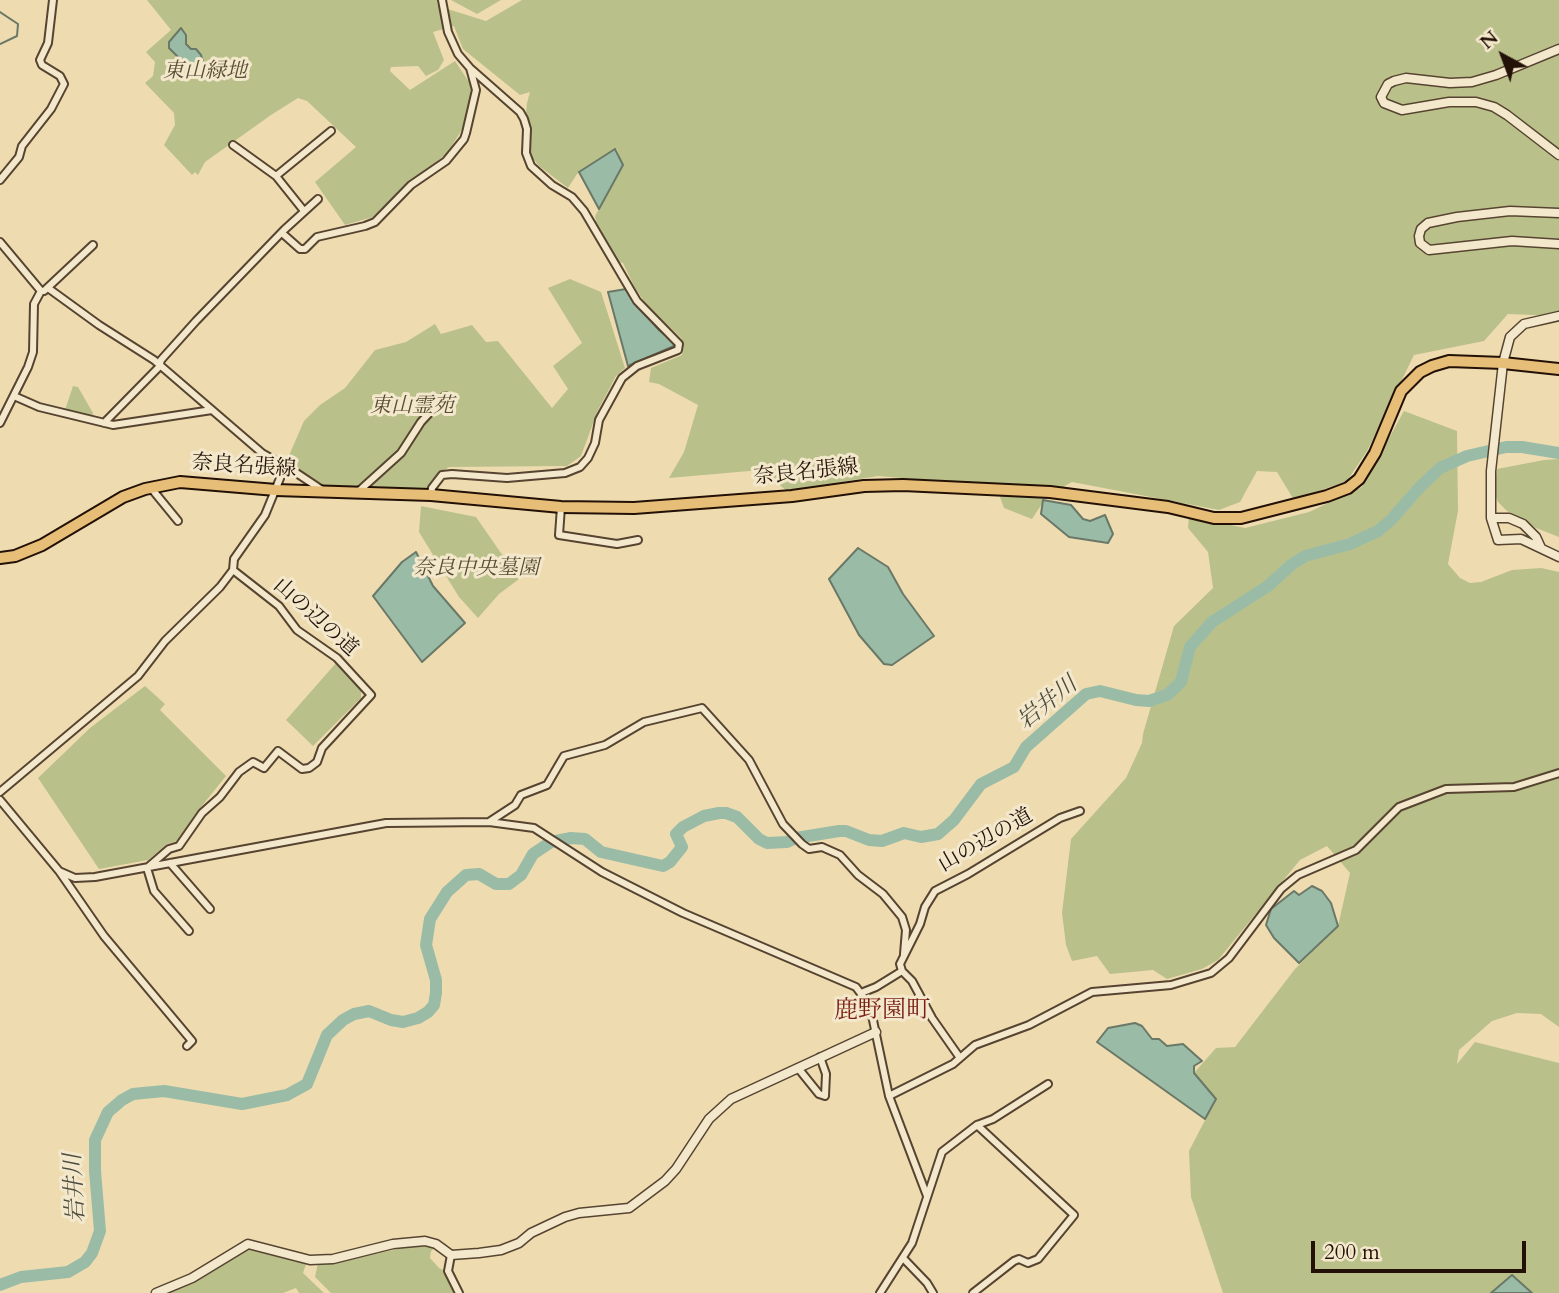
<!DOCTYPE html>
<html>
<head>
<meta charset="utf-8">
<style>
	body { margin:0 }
	#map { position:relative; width:1559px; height:1293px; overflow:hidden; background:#eedcb0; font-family:Cardo,serif }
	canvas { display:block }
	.north { position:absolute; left:1468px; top:21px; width:70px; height:70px; -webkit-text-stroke:5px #f4e8cc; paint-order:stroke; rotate:319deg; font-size:19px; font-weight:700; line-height:28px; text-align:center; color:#231107 }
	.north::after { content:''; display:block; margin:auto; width:24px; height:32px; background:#231107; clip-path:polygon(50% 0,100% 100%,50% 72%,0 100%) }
	.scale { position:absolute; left:1311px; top:1241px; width:215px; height:32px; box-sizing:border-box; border:4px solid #231107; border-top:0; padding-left:9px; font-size:21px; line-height:24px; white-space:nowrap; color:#231107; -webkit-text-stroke:5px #f4e8cc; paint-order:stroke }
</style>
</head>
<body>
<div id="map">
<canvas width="1559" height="1293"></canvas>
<div class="north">N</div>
<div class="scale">200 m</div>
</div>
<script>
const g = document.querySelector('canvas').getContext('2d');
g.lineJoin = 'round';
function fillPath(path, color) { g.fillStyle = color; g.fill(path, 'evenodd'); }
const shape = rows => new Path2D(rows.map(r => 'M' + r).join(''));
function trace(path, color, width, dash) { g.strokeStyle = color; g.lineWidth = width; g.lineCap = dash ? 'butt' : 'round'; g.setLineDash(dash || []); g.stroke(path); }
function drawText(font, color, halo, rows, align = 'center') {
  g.font = font + ' Cardo,"Noto Serif JP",serif'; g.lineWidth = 6; g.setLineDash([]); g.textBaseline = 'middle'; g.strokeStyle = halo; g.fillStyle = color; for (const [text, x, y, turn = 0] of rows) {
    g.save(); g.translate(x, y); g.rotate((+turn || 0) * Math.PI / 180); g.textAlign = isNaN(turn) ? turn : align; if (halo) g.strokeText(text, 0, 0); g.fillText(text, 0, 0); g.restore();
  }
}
const green = shape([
	[147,0,437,0,438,6,486,21,522,0,1559,0,1559,316,1508,314,1484,341,1414,355,1367,451,1347,481,1294,500,1277,472,1257,471,1240,502,1219,510,1072,482,1047,496,1032,519,1004,508,996,486,878,476,787,491,761,470,669,478,684,452,698,405,659,384,649,382,651,368,682,355,682,339,647,305,635,288,623,263,609,261,600,246,595,216,623,166,617,149,577,174,568,188,539,166,523,146,527,103,530,92,520,95,463,49,454,26,433,32,444,60,438,70,426,76,418,66,391,67,390,71,410,90,455,61,473,88,466,123,448,152,373,217,345,225,315,182,356,147,307,101,298,98,271,115,205,162,198,175,195,172,192,175,164,145,175,125,174,113,145,83,153,76,155,62,146,52,171,30],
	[451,0,501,0,477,14],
	[570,279,601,292,625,368,616,376,598,410,581,456,567,466,449,467,443,471,425,492,377,486,323,487,287,460,304,421,320,405,345,388,375,350,406,342,435,324,441,334,472,325,486,342,498,341,552,408,568,389,553,366,582,343,548,288],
	[73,386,78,387,93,413,92,417,65,410],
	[1404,411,1457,431,1458,511,1448,564,1460,578,1470,583,1481,582,1512,570,1541,568,1559,572,1559,1027,1541,1014,1517,1013,1492,1021,1459,1050,1457,1064,1475,1042,1559,1063,1559,1293,1532,1293,1512,1275,1491,1293,1223,1293,1191,1197,1189,1151,1216,1099,1194,1073,1216,1048,1235,1047,1295,969,1338,926,1350,873,1327,846,1300,860,1218,960,1202,969,1167,979,1153,970,1110,974,1097,956,1072,961,1066,945,1062,913,1071,839,1126,778,1142,743,1143,734,1174,626,1213,588,1208,552,1188,528,1189,516,1245,528,1309,512,1362,487],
	[1559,459,1559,537,1536,528,1507,511,1498,502,1494,491,1497,469,1544,460],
	[421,506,476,517,519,579,499,594,478,618,459,597,419,532],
	[336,663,361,691,361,698,313,746,286,720],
	[145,686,165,704,160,710,226,776,197,812,177,841,167,844,148,860,99,869,38,778,90,728],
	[425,1243,436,1247,431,1251,430,1258,439,1268,445,1271,457,1293,331,1293,315,1277,318,1263,340,1262],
	[251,1247,306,1264,303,1273,324,1293,299,1293,296,1288,283,1293,165,1293]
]);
const water = shape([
	[181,28,186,35,186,44,191,49,196,49,201,55,203,62,197,66,184,63,169,48,169,42,181,28],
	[615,149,623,165,599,209,579,172,615,149],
	[626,289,637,306,660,331,675,343,674,346,628,366,608,292,626,289],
	[1043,500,1071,505,1083,519,1090,521,1105,515,1113,534,1108,543,1069,537,1041,514,1043,500],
	[858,548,888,567,903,594,934,636,892,665,884,664,859,635,829,579,858,548],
	[416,552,433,586,465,623,422,662,373,596,402,562,416,552],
	[1312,886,1322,891,1331,903,1338,926,1299,963,1274,938,1266,925,1271,909,1294,891,1299,895,1312,886],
	[1135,1023,1142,1026,1152,1039,1159,1039,1167,1046,1183,1044,1202,1061,1194,1066,1194,1073,1216,1099,1205,1119,1097,1042,1108,1028,1135,1023],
	[1512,1275,1532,1293,1491,1293,1512,1275]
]);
const stream = shape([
	[0,12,18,24,17,36,0,44]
]);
const river = shape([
	[0,1285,21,1277,68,1272,85,1262,92,1253,100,1231,95,1171,95,1140,108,1112,122,1100,133,1094,164,1091,242,1104,287,1095,307,1084,327,1035,343,1020,354,1014,369,1011,391,1020,403,1022,418,1018,428,1012,434,1005,436,993,436,980,426,945,430,919,447,892,466,875,479,874,496,884,509,884,521,875,533,854,551,842,571,838,585,839,601,852,663,866,670,862,682,847,676,834,683,827,704,816,719,813,726,813,737,817,759,839,767,843,787,842,796,838,839,831,846,831,869,840,882,841,904,833,921,837,938,834,954,820,981,784,1014,767,1026,747,1086,694,1100,691,1136,700,1149,701,1167,695,1181,682,1190,647,1212,622,1268,586,1291,565,1305,556,1350,544,1378,531,1391,520,1420,487,1440,468,1467,456,1506,447,1522,447,1559,453]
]);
const minor = shape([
	[233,145,276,176,304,211],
	[276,176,331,131],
	[0,180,19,157,22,146,51,109,64,84,60,76,42,65,40,60,48,43,53,0],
	[282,233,300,249,305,249,317,237,365,226,375,222,411,185,446,161,464,139,466,133,476,90,470,68],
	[0,242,41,291,44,291,93,245],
	[48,288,99,325,154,360,262,453,292,470,322,490],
	[14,396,39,407,113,425,212,410],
	[0,423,28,367,33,352,34,304,41,291],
	[104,423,159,367,161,360,196,321,284,230,318,199],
	[151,488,178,521],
	[359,491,401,453,421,422,445,396],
	[431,495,432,488,442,475,452,474,507,478,565,473,580,467,588,458,595,443,599,420,622,378,637,366,678,350,679,344,637,301,584,211,572,197,552,185,531,166,526,153,527,129,524,119,520,112,470,68,458,54,448,32,442,0],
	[561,507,559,535,617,544,638,540],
	[0,792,138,676,165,641,220,587,233,570,234,559,265,515,285,466],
	[0,800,59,871,104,936,192,1041,187,1046],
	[489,822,515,805,521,795,547,785,564,756,605,745,644,722,702,708,749,760,783,824,802,844,809,849,822,847,840,855,858,875,883,894,902,917,906,930,904,954],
	[170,863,210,909],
	[59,871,75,878,95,877,386,823,489,822,534,828,602,872,683,913,856,987,870,1006,889,1096,927,1196],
	[189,931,154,891,147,868,169,849,179,846,202,813,220,797,239,772,253,762,264,768,278,751,302,769,309,768,317,762,322,748,371,695,337,658,297,630,279,606,233,570],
	[861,993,876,987,902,971],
	[960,1058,932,1018,912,981,902,971,900,964,920,924,925,907,935,891,968,874,1060,818,1080,811],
	[798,1068,819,1094,825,1096,826,1074,820,1057],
	[889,1096,953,1064,975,1045,1029,1025,1092,992,1171,985,1211,973,1229,958,1281,889,1298,875,1356,850,1399,807,1446,789,1514,787,1559,773],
	[451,1255,448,1271,459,1293],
	[903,1258,927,1283,933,1293],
	[880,1293,912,1243,942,1152,977,1125,993,1119,1048,1084],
	[973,1293,1014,1261,1019,1259,1028,1263,1038,1259,1074,1215,977,1125]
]);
const tertiary = shape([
	[1559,49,1496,75,1472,82,1450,83,1406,78,1394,81,1388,84,1381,97,1384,103,1402,110,1449,102,1476,102,1494,107,1507,115,1559,155],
	[1559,213,1510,211,1457,217,1428,223,1421,229,1419,236,1420,243,1429,250,1512,241,1559,244],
	[1559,316,1524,324,1510,337,1503,363,1491,471,1491,518,1498,540,1521,539,1559,557],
	[1491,518,1509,518,1523,524,1536,537,1541,548],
	[156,1293,192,1278,248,1244,310,1260,333,1259,393,1244,425,1241,436,1244,451,1255,479,1253,501,1250,519,1243,531,1233,565,1217,579,1213,629,1208,665,1181,676,1169,709,1119,731,1099,876,1032]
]);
const primary = shape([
	[0,558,15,556,42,545,123,497,145,489,180,482,276,490,431,495,561,507,634,508,792,496,864,486,903,485,1050,492,1168,507,1214,518,1241,518,1327,496,1348,488,1359,479,1375,453,1401,391,1420,372,1432,366,1449,361,1503,363,1559,369]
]);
const parkNames = [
	["東山緑地",205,72],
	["東山霊苑",412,407],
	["奈良中央墓園",476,569]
];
const streetNames = [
	["奈良名張線",244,467,4],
	["奈良名張線",806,473,-6],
	["山の辺の道",315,618,42],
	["山の辺の道",986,841,-30]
];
const waterNames = [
	["岩井川",1048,704,-39],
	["岩井川",76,1188,-93]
];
const quarterNames = [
	["鹿野園町",882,1011]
];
fillPath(green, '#bac08a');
fillPath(water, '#9abca7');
trace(water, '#6a7867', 2);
trace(stream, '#6a7867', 2);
trace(river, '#9abca7', 12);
trace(minor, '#564431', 10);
trace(tertiary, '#564431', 11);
trace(primary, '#231107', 14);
trace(minor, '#f4e8cc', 6);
trace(tertiary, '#f4e8cc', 8);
trace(primary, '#e7be78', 10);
drawText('italic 21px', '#584e35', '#f4e8cc', parkNames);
drawText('21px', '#231107', '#f4e8cc', streetNames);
drawText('italic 23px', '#4d4d3f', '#f4e8cc', waterNames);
drawText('24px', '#7a1f14', '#f4e8cc', quarterNames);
</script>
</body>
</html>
